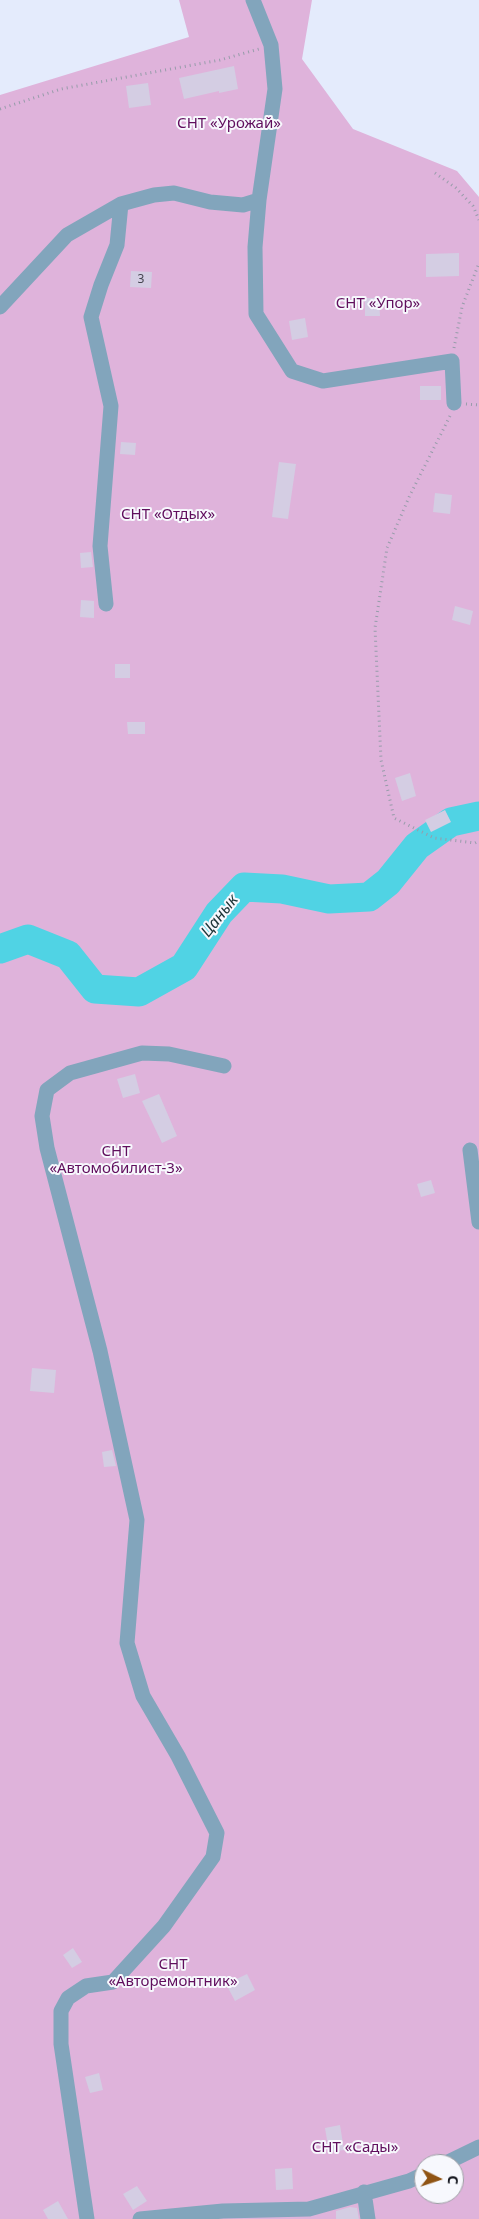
<!DOCTYPE html>
<html>
<head>
<meta charset="utf-8">
<style>
	body { margin:0 }
	#map { position:relative; width:479px; height:2219px; overflow:hidden; background:#e4ebfc; font-family:"Noto Sans",sans-serif }
	canvas { display:block }
	.north { position:absolute; left:414px; top:2154px; width:50px; height:50px; box-sizing:border-box; background:#f7f8fd; border:1px solid #9c9ea4; border-radius:50%; rotate:94deg; font-size:14px; font-weight:700; line-height:20px; text-align:center; color:#14161e }
	.north::after { content:''; display:block; margin:auto; width:18px; height:22px; background:#905414; clip-path:polygon(50% 0,100% 100%,50% 72%,0 100%) }
</style>
</head>
<body>
<div id="map">
<canvas width="479" height="2219"></canvas>
<div class="north">С</div>
</div>
<script>
const g = document.querySelector('canvas').getContext('2d');
g.lineJoin = 'round';
function fillPath(path, color) { g.fillStyle = color; g.fill(path, 'evenodd'); }
const shape = rows => new Path2D(rows.map(r => 'M' + r).join(''));
function trace(path, color, width, dash) { g.strokeStyle = color; g.lineWidth = width; g.lineCap = dash ? 'butt' : 'round'; g.setLineDash(dash || []); g.stroke(path); }
function drawText(font, color, halo, rows, align = 'center') {
  g.font = font + ' "Noto Sans",sans-serif'; g.lineWidth = 4; g.setLineDash([]); g.textBaseline = 'middle'; g.strokeStyle = halo; g.fillStyle = color; for (const [text, x, y, turn = 0] of rows) {
    g.save(); g.translate(x, y); g.rotate((+turn || 0) * Math.PI / 180); g.textAlign = isNaN(turn) ? turn : align; if (halo) g.strokeText(text, 0, 0); g.fillText(text, 0, 0); g.restore();
  }
}
const green = shape([
	[179,0,312,0,302,59,353,129,457,171,479,197,479,2219,0,2219,0,95,189,37],
	[424,2164,454,2164,454,2194,424,2194]
]);
const river = shape([
	[0,949,28,939,68,955,95,989,139,992,184,967,219,913,244,887,282,889,329,899,369,897,388,882,417,846,451,822,479,816]
]);
const building = shape([
	[234,66,238,89,219,93,219,91,184,99,179,78],
	[148,83,151,105,129,108,126,86],
	[459,253,459,276,426,277,426,254],
	[131,271,152,272,151,288,130,287],
	[365,298,379,298,380,316,365,316],
	[305,318,308,337,292,340,289,321],
	[420,386,441,386,441,400,420,400],
	[121,442,136,443,135,455,120,454],
	[279,462,296,464,288,519,272,517],
	[435,493,452,495,450,514,433,512],
	[91,552,93,567,81,568,80,553],
	[81,600,94,601,94,618,80,617],
	[455,606,473,611,470,625,452,620],
	[115,664,130,664,130,678,115,678],
	[127,722,145,722,145,734,128,734],
	[410,773,416,796,402,801,395,778],
	[445,810,451,822,431,832,425,820],
	[135,1074,140,1093,123,1098,117,1079],
	[159,1094,177,1136,162,1143,142,1101],
	[431,1180,435,1193,421,1197,417,1184],
	[32,1368,56,1370,54,1393,30,1391],
	[112,1450,116,1466,104,1467,102,1452],
	[73,1948,82,1962,72,1968,63,1955],
	[247,1974,255,1990,235,2001,226,1984],
	[99,2073,103,2090,90,2093,85,2077],
	[340,2125,344,2150,329,2152,325,2128],
	[292,2168,293,2189,276,2190,275,2169],
	[137,2186,147,2201,133,2210,123,2194],
	[58,2201,68,2219,48,2219,43,2210],
	[350,2207,357,2208,359,2219,336,2219,336,2211]
]);
const path = shape([
	[0,109,61,89,220,60,259,49],
	[435,173,456,188,473,206,479,220],
	[454,348,462,307,479,263],
	[466,404,479,405],
	[450,416,410,495,387,548,375,628,381,760,394,818,434,838,475,843,479,841]
]);
const minor = shape([
	[253,0,271,45,275,89,259,200,255,247,256,314,292,371,323,381,452,361,454,403],
	[0,307,67,235,121,204,154,195,174,193,210,202,243,205,259,200],
	[106,604,100,546,111,406,91,317,101,285,117,245,121,204],
	[470,1150,479,1222],
	[444,2164,479,2147],
	[364,2192,368,2219],
	[87,2219,61,2044,61,2011,68,1998,86,1986,113,1982,164,1926,213,1857,217,1833,178,1756,143,1696,127,1643,137,1520,100,1351,47,1148,42,1116,47,1090,70,1073,142,1053,169,1054,224,1066],
	[140,2219,223,2211,309,2209,409,2181,424,2174]
]);
const numberNames = [
	["3",141,280]
];
const parkNames = [
	["СНТ «Урожай»",229,124],
	["СНТ «Упор»",378,304],
	["СНТ «Отдых»",168,515],
	["СНТ",116,1152],
	["«Автомобилист-3»",116,1169],
	["СНТ",173,1965],
	["«Авторемонтник»",173,1982],
	["СНТ «Сады»",355,2148]
];
const waterNames = [
	["Цанык",220,916,-52]
];
fillPath(green, '#dfb3db');
trace(river, '#50d3e4', 29);
fillPath(building, '#d4cde3');
trace(path, '#979caa', 3, [1, 4]);
trace(minor, '#82a5bc', 15);
drawText('12px', '#44444f', null, numberNames);
drawText('15px', '#600e5d', '#f7f8fd', parkNames);
drawText('italic 16px', '#20373a', '#f7f8fd', waterNames);
</script>
</body>
</html>
